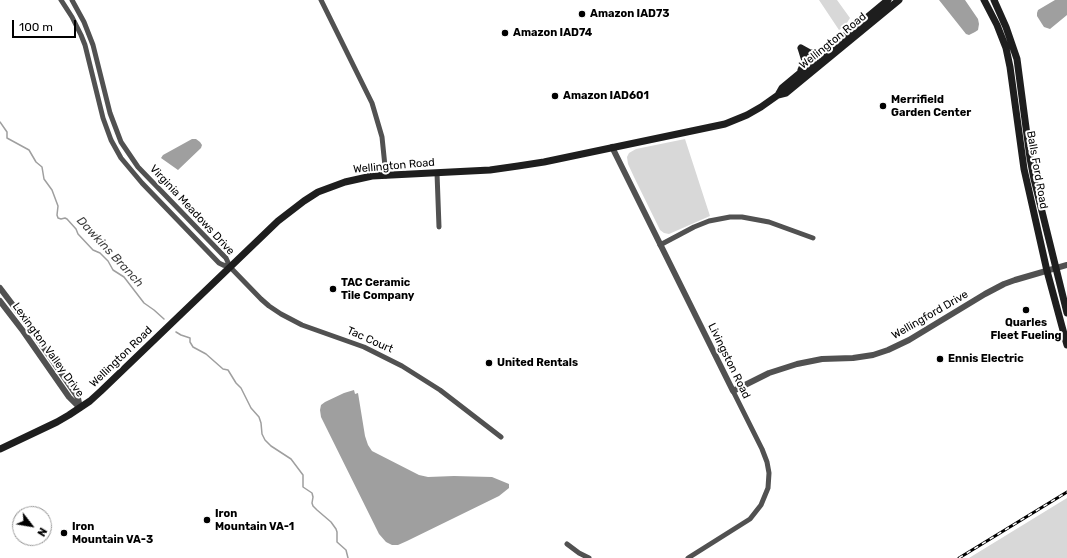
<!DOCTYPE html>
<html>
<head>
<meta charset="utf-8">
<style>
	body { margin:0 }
	#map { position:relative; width:1067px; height:558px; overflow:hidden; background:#fff; font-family:Rubik,sans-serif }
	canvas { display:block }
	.north { position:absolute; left:12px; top:506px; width:40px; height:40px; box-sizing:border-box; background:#fff; border:1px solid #999; border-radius:50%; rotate:121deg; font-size:11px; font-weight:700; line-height:16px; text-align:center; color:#000 }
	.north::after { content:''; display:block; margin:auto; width:14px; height:18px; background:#000; clip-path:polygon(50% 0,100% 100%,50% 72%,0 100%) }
	.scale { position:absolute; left:12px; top:20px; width:64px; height:18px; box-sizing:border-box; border:2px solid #000; border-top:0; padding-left:5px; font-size:12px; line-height:14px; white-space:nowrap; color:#000; -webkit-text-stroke:3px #fff; paint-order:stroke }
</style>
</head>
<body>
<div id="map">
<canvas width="1067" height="558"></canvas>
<div class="north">N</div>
<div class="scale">100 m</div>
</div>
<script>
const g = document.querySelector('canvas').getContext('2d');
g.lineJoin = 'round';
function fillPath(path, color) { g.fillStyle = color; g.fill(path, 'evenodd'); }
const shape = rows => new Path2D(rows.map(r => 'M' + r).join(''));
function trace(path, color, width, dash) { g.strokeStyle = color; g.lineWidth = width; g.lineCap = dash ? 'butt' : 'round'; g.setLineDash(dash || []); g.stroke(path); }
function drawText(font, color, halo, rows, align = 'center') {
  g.font = font + ' Rubik,sans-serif'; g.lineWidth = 4; g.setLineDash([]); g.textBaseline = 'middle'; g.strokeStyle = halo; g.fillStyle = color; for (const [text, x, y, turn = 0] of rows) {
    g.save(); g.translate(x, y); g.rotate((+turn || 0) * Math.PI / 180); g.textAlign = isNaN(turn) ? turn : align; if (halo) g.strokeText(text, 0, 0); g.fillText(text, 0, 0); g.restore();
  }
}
const green = shape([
	[819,0,837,0,850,18,845,26,839,30],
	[685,139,710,216,669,234,664,233,660,230,634,177,628,164,627,157,629,153,636,149],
	[1067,498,1067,558,969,558]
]);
const water = shape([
	[939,0,965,0,978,19,979,24,978,30,975,32,969,35,966,34],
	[1055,0,1067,0,1067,15,1050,29,1044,27,1042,24,1037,16,1037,13,1038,10],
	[192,139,196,139,200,142,202,145,201,148,178,170,161,158,163,155],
	[354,390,355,394,358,393,365,436,368,445,372,451,419,475,428,477,454,476,492,477,509,484,509,488,499,496,407,541,398,545,392,545,386,542,379,534,321,417,320,410,321,405,325,402,344,393]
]);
const stream = shape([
	[0,122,7,132,7,138,29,150,36,162,42,167,44,179,52,190,58,206,57,215,58,218,61,219,65,218,67,219,76,229,78,234,93,250,100,253,108,261,113,270,124,277,144,303,154,310,164,319],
	[176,332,181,335,190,338,190,342,193,347,206,354,223,369,228,370,236,383,241,388,251,408,259,417,261,423,262,434,265,440,271,446,291,459,303,475,303,487,312,493,313,497,312,503,313,506,317,510,331,522,336,529,337,532,337,542,346,550,348,558]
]);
const minor = shape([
	[61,0,72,17,81,35,85,45,103,118,111,140,121,158,142,183,219,263,223,265,230,267],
	[72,0,84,22,93,45,110,113,121,142,138,167,222,254,226,258,230,267,261,299,269,306,281,314,302,325,364,347,402,366,440,390,501,437],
	[321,0,372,103,382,137,386,176],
	[437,173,439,227],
	[660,245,694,227,709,221,730,217,742,217,769,222,813,238],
	[567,544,579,553,589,558],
	[688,558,750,519,761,505,768,488,769,473,767,462,762,449,733,391]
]);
const tertiary = shape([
	[612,147,733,391,769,373,797,364,822,359,853,358,873,355,888,350,909,340,985,294,1004,284,1015,280,1067,265],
	[0,288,31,329,75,393,78,398,80,408],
	[0,301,23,331,69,397,80,408]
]);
const secondary = shape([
	[984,0,997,25,1006,48,1010,67,1024,169,1029,191,1047,271,1067,345],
	[994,0,1006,27,1017,59,1030,158,1034,179,1067,313],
	[801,48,810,53,814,53,826,50],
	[801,48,805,61,801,70],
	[778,95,782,88,888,0],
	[0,449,57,422,69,415,90,401,101,391,278,221,304,201,318,192,345,182,372,176,490,170,518,166,544,162,725,124,747,115,761,107,778,95,786,93,899,0]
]);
const rail = shape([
	[959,558,1067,492]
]);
const markers = [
	[582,14,4,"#000"],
	[505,33,4,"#000"],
	[555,96,4,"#000"],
	[883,106,4,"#000"],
	[333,289,4,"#000"],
	[1026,310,4,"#000"],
	[940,359,4,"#000"],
	[489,363,4,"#000"],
	[207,520,4,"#000"],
	[64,533,4,"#000"]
];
const poiNames = [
	["Amazon IAD73",590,14],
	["Amazon IAD74",513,33],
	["Amazon IAD601",563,96],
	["Merrifield",891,100],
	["Garden Center",891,113],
	["TAC Ceramic",341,283],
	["Tile Company",341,296],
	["Quarles",1026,323,"center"],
	["Fleet Fueling",1026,336,"center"],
	["Ennis Electric",948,359],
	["United Rentals",497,363],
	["Iron",215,514],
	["Mountain VA-1",215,527],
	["Iron",72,527],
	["Mountain VA-3",72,540]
];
const streetNames = [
	["Wellington Road",833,41,-39],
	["Wellington Road",394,166,-5],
	["Balls Ford Road",1037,170,80],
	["Virginia Meadows Drive",192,210,47],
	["Wellingford Drive",930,315,-30],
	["Tac Court",370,340,24],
	["Lexington Valley Drive",48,350,54],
	["Wellington Road",121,357,-44],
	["Livingston Road",729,361,64]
];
const waterNames = [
	["Dawkins Branch",110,252,47]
];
fillPath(green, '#d8d8d8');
fillPath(water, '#9f9f9f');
trace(stream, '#9f9f9f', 1.5);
trace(minor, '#515151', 5);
trace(tertiary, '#515151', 6);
trace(secondary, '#1e1e1e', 7);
trace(rail, '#000', 3);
trace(rail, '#fff', 1.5, [4.5]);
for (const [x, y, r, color] of markers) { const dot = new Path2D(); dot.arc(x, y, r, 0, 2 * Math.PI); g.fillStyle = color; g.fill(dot); trace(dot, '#fff', 1.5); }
drawText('bold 11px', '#000', '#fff', poiNames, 'left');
drawText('11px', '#000', '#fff', streetNames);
drawText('italic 12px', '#404040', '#fff', waterNames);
</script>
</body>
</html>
